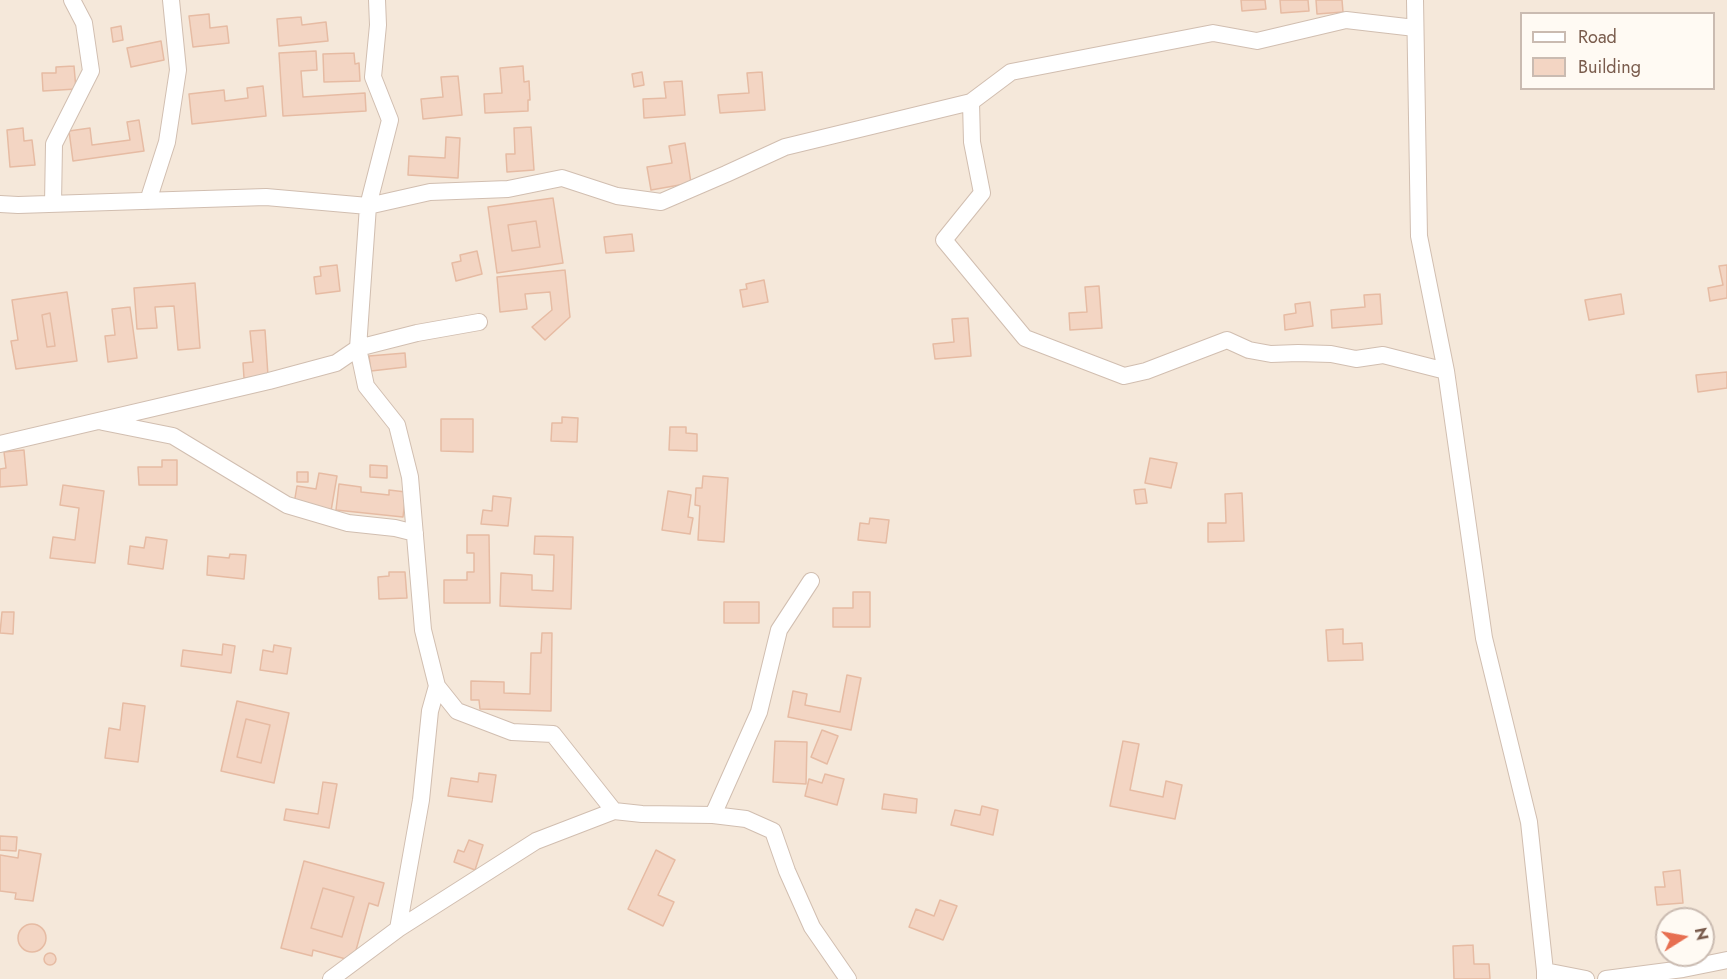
<!DOCTYPE html>
<html>
<head>
<meta charset="utf-8">
<style>
	body { margin:0 }
	#map { position:relative; width:1727px; height:979px; overflow:hidden; background:#fdf6ec; font-family:Jost,sans-serif }
	canvas { display:block }
	.legend { position:absolute; left:1520px; top:12px; width:195px; height:78px; box-sizing:border-box; background:#fffaf3; border:2px solid #cabbb1; margin:0; padding:8px 10px; list-style:none; font-size:18px; color:#7a5c4d }
	.legend li { display:flex; align-items:center; gap:12px; height:30px }
	.legend b { width:30px; border:2px solid #cabbb1 }
	.north { position:absolute; left:1655px; top:907px; width:60px; height:60px; box-sizing:border-box; background:#fffaf3; border:2px solid #cabbb1; border-radius:50%; rotate:79deg; font-size:16px; font-weight:700; line-height:24px; text-align:center; color:#7a5c4d }
	.north::after { content:''; display:block; margin:auto; width:21px; height:27px; background:#e76f51; clip-path:polygon(50% 0,100% 100%,50% 72%,0 100%) }
</style>
</head>
<body>
<div id="map">
<canvas width="1727" height="979"></canvas>
<ul class="legend">
<li><b style="height:8px;background:#fff"></b>Road</li>
<li><b style="height:16px;background:#f3d5c3"></b>Building</li>
</ul>
<div class="north">N</div>
</div>
<script>
const g = document.querySelector('canvas').getContext('2d');
g.lineJoin = 'round';
function fillPath(path, color) { g.fillStyle = color; g.fill(path, 'evenodd'); }
const shape = rows => new Path2D(rows.map(r => 'M' + r).join(''));
function trace(path, color, width, dash) { g.strokeStyle = color; g.lineWidth = width; g.lineCap = dash ? 'butt' : 'round'; g.setLineDash(dash || []); g.stroke(path); }
const residential = shape([
	[0,0,1727,0,1727,979,0,979],
	[1522,14,1714,14,1714,88,1522,88],
	[1667,919,1703,919,1703,955,1667,955]
]);
const building = shape([
	[1241,0,1265,0,1266,9,1242,11,1241,0],
	[1280,0,1308,0,1309,11,1281,13,1280,0],
	[1316,0,1342,0,1343,12,1317,14,1316,0],
	[209,14,210,28,227,26,229,43,193,47,189,16,209,14],
	[301,17,302,25,326,22,328,41,279,46,277,19,301,17],
	[121,26,123,40,113,42,111,28,121,26],
	[161,41,164,60,131,67,127,48,161,41],
	[316,51,317,70,301,71,303,97,365,93,366,111,283,116,279,53,316,51],
	[354,53,355,64,359,63,360,81,324,82,323,54,354,53],
	[74,66,76,89,43,91,42,73,56,73,56,67,74,66],
	[523,66,524,82,529,81,530,100,528,100,528,111,485,113,484,94,502,93,500,68,523,66],
	[642,72,644,85,634,87,632,74,642,72],
	[762,72,765,110,720,113,718,95,749,93,747,73,762,72],
	[458,76,462,115,423,119,421,99,443,97,441,77,458,76],
	[682,81,685,115,644,118,643,99,666,98,664,82,682,81],
	[263,86,266,116,192,124,189,94,224,90,225,101,248,98,247,88,263,86],
	[139,120,144,151,73,161,69,131,90,128,92,145,130,140,127,122,139,120],
	[531,127,534,170,507,172,506,154,515,154,514,128,531,127],
	[23,128,24,141,32,140,35,165,10,167,7,130,23,128],
	[446,137,460,138,458,178,408,175,409,156,445,158,446,137],
	[685,143,691,183,651,190,647,167,672,163,669,146,685,143],
	[553,198,563,263,497,273,488,207,553,198],
	[536,221,540,247,512,251,508,225,536,221],
	[536,221,540,247,512,251,508,225,536,221],
	[632,234,634,251,606,253,604,237,632,234],
	[477,251,482,274,456,281,452,263,461,261,460,255,477,251],
	[337,265,340,291,316,294,314,277,321,276,320,267,337,265],
	[1727,265,1727,298,1710,301,1708,288,1723,285,1719,266,1727,265],
	[565,270,570,317,545,340,532,327,552,310,550,292,525,294,527,309,500,312,497,277,565,270],
	[764,280,768,302,743,307,740,290,747,289,746,284,764,280],
	[195,283,200,348,178,350,174,306,155,307,157,328,137,329,134,288,195,283],
	[1099,286,1102,328,1070,330,1069,313,1087,312,1085,287,1099,286],
	[67,292,77,361,16,369,11,341,18,340,12,300,67,292],
	[50,313,55,346,47,347,42,315,50,313],
	[1380,294,1382,324,1332,328,1331,310,1365,307,1364,295,1380,294],
	[1621,294,1624,314,1589,320,1585,300,1621,294],
	[1310,302,1313,326,1285,330,1284,315,1296,313,1295,304,1310,302],
	[130,307,137,358,108,362,105,336,115,335,112,309,130,307],
	[50,313,55,346,47,347,42,315,50,313],
	[968,318,971,356,935,359,933,344,954,342,952,319,968,318],
	[265,330,268,376,244,378,243,363,253,362,250,331,265,330],
	[405,353,406,367,371,371,369,356,405,353],
	[1727,372,1727,388,1698,392,1696,375,1727,372],
	[562,417,578,418,577,442,551,441,552,423,562,423,562,417],
	[441,419,473,419,473,452,441,451,441,419],
	[670,427,686,427,686,433,697,434,697,451,669,450,670,427],
	[24,450,27,485,0,487,0,469,6,468,4,452,24,450],
	[1150,458,1177,463,1171,488,1145,483,1150,458],
	[162,460,177,460,177,485,139,485,138,467,162,467,162,460],
	[370,465,387,466,387,478,370,477,370,465],
	[297,472,308,472,308,482,297,482,297,472],
	[319,473,337,476,331,511,294,504,297,486,316,489,319,473],
	[703,476,728,478,724,542,698,540,700,506,695,505,696,488,702,488,703,476],
	[339,484,361,487,361,492,389,495,389,490,406,492,403,517,336,510,339,484],
	[63,485,104,491,95,563,50,558,53,537,75,540,79,508,60,505,63,485],
	[1145,489,1147,503,1136,504,1134,490,1145,489],
	[668,491,691,495,688,517,693,518,690,534,662,530,668,491],
	[1242,493,1244,541,1208,542,1208,523,1226,523,1225,494,1242,493],
	[493,496,511,498,508,526,481,524,483,510,492,511,493,496],
	[870,518,889,520,886,543,858,540,860,523,869,524,870,518],
	[467,535,489,535,490,603,444,603,444,580,467,580,467,572,474,572,474,553,467,553,467,535],
	[535,536,573,537,571,609,500,606,501,573,532,575,532,590,553,591,554,555,534,554,535,536],
	[146,537,167,540,163,569,128,564,130,546,144,548,146,537],
	[230,554,246,555,244,579,207,575,208,556,229,558,230,554],
	[389,572,405,572,407,598,379,599,378,577,389,576,389,572],
	[853,592,870,592,870,627,833,627,833,608,853,608,853,592],
	[724,602,759,602,759,623,724,623,724,602],
	[2,612,14,612,13,634,0,633,2,612],
	[1343,629,1343,644,1362,643,1363,660,1328,661,1326,630,1343,629],
	[542,633,552,633,551,711,480,709,479,700,471,700,471,681,504,682,504,693,530,694,531,653,541,653,542,633],
	[223,644,235,646,231,673,181,666,183,650,222,655,223,644],
	[274,645,291,648,287,674,260,670,263,650,273,652,274,645],
	[847,675,861,678,851,730,788,717,793,691,807,694,805,705,840,712,847,675],
	[237,701,289,713,274,783,221,771,237,701],
	[246,719,270,725,261,763,237,757,246,719],
	[123,703,145,706,138,762,105,758,109,728,120,730,123,703],
	[246,719,270,725,261,763,237,757,246,719],
	[822,730,838,736,827,764,811,757,822,730],
	[775,741,807,742,806,784,773,782,775,741],
	[1123,741,1139,744,1130,790,1163,797,1166,781,1182,785,1175,819,1110,806,1123,741],
	[479,773,496,775,492,802,448,796,451,778,478,782,479,773],
	[825,774,844,779,837,805,805,796,809,779,822,783,825,774],
	[323,782,337,784,329,828,284,820,286,809,318,814,323,782],
	[884,794,917,799,916,813,882,809,884,794],
	[982,806,998,810,993,835,951,825,955,810,980,815,982,806],
	[0,836,17,837,16,851,0,850,0,836],
	[469,840,483,845,475,870,454,862,458,850,464,852,469,840],
	[19,850,41,854,33,901,15,899,16,893,0,891,0,855,18,858,19,850],
	[656,850,675,860,658,895,674,902,663,926,628,909,656,850],
	[304,861,384,883,378,906,369,903,353,961,313,950,312,956,281,948,304,861],
	[323,888,354,897,342,937,311,928,323,888],
	[1680,870,1683,903,1657,905,1655,887,1665,887,1663,872,1680,870],
	[323,888,354,897,342,937,311,928,323,888],
	[940,900,957,906,943,940,909,927,916,909,934,916,940,900],
	'18 938a14 14 0 1 1 28 0a14 14 0 1 1-28 0Z',
	[1473,945,1474,964,1489,964,1490,979,1454,979,1453,946,1473,945],
	'44 959a6 6 0 1 1 12 0a6 6 0 1 1-12 0Z'
]);
const street = shape([
	[377,0,378,25,373,77,390,120,368,206,358,348,366,386,397,425,410,477,423,630,437,686,430,711,421,800,398,929],
	[1415,0,1419,236,1446,371,1484,638,1529,822,1545,971,1545,979],
	[971,102,972,142,982,193,944,240,1025,338,1124,376,1146,371,1227,340,1249,350,1271,354,1298,353,1331,354,1356,359,1383,355,1446,371],
	[148,201,167,142,178,70,171,0],
	[0,204,18,205,266,197,368,206,430,192,508,189,562,178,617,196,661,202,726,174,785,147,971,102,1011,72,1213,33,1257,41,1346,20,1415,28],
	[53,204,54,144,91,71,84,23,72,0],
	[103,422,173,436,287,505,348,523,395,528,415,533],
	[0,444,269,381,336,363,358,348,417,333,479,322],
	[437,686,457,711,512,732,553,734,614,811],
	[713,815,759,712,779,630,811,581],
	[1545,971,1586,979],
	[331,979,398,929,536,841,614,811,642,814,713,815,746,819,773,831,787,871,812,927,848,979],
	[1606,979,1683,969,1727,960]
]);
fillPath(residential, '#f5e8da');
fillPath(building, '#f3d5c3');
trace(building, '#e6bba3', 1.5);
trace(street, '#d1beb0', 18);
trace(street, '#fff', 16);
</script>
</body>
</html>
